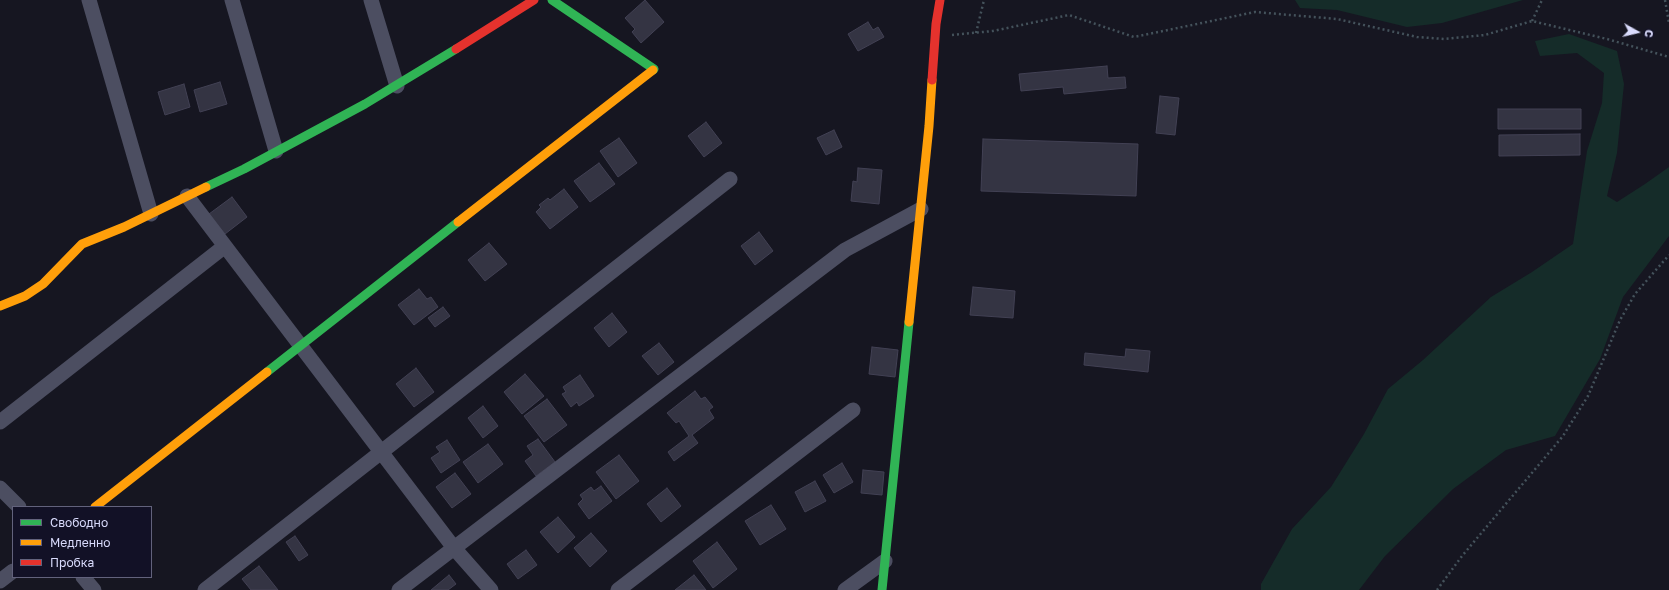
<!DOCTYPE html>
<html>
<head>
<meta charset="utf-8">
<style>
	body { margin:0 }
	#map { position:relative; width:1669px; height:590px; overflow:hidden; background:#161621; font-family:"Golos Text",sans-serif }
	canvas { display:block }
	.legend { position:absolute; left:12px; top:506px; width:140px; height:72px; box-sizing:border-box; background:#121126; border:1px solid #62627c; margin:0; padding:5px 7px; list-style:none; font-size:12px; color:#d9dbfc }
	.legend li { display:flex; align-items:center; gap:8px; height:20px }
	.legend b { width:20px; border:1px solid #62627c }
	.north { position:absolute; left:1617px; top:12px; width:40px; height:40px; -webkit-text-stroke:3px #121126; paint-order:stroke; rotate:98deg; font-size:11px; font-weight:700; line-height:16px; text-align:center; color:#d9dbfc }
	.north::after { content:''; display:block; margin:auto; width:14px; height:18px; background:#d9dbfc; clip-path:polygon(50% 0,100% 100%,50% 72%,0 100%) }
</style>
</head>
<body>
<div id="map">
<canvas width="1669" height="590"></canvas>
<ul class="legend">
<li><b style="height:5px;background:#30b455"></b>Свободно</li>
<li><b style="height:5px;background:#ff9f0a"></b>Медленно</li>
<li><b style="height:5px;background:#e5322d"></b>Пробка</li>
</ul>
<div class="north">С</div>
</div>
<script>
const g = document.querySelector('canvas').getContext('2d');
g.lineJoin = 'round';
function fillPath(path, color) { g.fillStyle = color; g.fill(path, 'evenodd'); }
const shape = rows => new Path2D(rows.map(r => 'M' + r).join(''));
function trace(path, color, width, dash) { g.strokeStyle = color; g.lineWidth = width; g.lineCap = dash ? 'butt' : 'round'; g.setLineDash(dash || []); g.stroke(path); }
const green = shape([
	[1295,0,1523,0,1442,23,1407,27,1337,10,1300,8],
	[1569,34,1617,51,1624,84,1617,153,1607,196,1617,202,1645,184,1669,167,1669,236,1623,297,1600,359,1555,436,1506,450,1453,489,1385,556,1359,590,1261,590,1261,584,1292,529,1331,487,1364,434,1388,389,1423,360,1491,297,1532,272,1573,244,1587,151,1602,103,1604,73,1577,53,1540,56,1535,41]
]);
const building = shape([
	[645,0,664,22,641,43,632,32,635,29,625,18,645,0],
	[868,22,873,30,878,27,884,37,858,51,848,34,868,22],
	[1107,66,1108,78,1125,77,1126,88,1064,94,1063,87,1021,91,1019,74,1107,66],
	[220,82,227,104,200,112,194,90,220,82],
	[184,84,190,107,165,115,158,92,184,84],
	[1160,96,1179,98,1175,135,1156,133,1160,96],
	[1498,109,1581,109,1581,129,1498,129,1498,109],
	[706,122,722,143,704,157,688,136,706,122],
	[834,130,842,147,826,155,817,138,834,130],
	[1580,134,1580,155,1499,156,1499,135,1580,134],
	[619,138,637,163,618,177,600,151,619,138],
	[983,139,1138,144,1136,196,981,191,983,139],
	[599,163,615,184,590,202,574,181,599,163],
	[858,168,882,170,879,204,851,201,853,181,857,182,858,168],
	[564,189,578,207,550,229,536,212,541,207,539,205,548,198,550,200,564,189],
	[232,197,247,217,225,234,209,214,232,197],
	[759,232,773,251,755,265,741,246,759,232],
	[489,243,507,264,485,281,468,260,489,243],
	[973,287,1015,291,1013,318,970,315,973,287],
	[419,289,427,299,431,297,438,307,414,325,398,305,419,289],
	[443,307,450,316,435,327,428,318,443,307],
	[612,313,627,332,609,347,594,328,612,313],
	[659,343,674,362,658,375,642,356,659,343],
	[872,347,898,350,895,377,869,374,872,347],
	[1126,349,1150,351,1148,372,1084,365,1085,353,1125,357,1126,349],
	[416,368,434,392,414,407,396,384,416,368],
	[525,374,544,396,522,414,504,392,525,374],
	[580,375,594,396,579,406,577,402,571,407,562,394,566,392,563,387,580,375],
	[695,391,701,399,705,397,713,407,709,410,714,418,692,435,698,443,674,461,668,452,689,436,679,421,676,423,667,413,695,391],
	[547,399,567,425,544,442,524,416,547,399],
	[483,406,498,426,483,438,468,418,483,406],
	[538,439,555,462,536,476,525,461,533,455,527,446,538,439],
	[447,440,460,460,441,473,431,458,440,452,436,447,447,440],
	[488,444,503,464,478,483,463,462,488,444],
	[619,455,639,481,616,499,596,472,619,455],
	[842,463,853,482,834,493,823,475,842,463],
	[863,470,884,472,882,495,861,493,863,470],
	[455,473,471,494,452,508,436,487,455,473],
	[815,481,826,501,805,512,795,492,815,481],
	[601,486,612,501,589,519,578,504,583,499,580,495,591,487,594,491,601,486],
	[667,488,681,506,661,522,647,504,667,488],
	[771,505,786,529,760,545,745,521,771,505],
	[558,517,575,537,558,553,540,532,558,517],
	[591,533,607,551,590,567,574,548,591,533],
	[295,536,308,555,299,561,286,542,295,536],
	[717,542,737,569,713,588,693,561,717,542],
	[526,550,537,565,518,579,507,564,526,550],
	[259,566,278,590,251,590,242,579,259,566],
	[449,575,456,584,448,590,431,590,449,575],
	[694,575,706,590,675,590,694,575]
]);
const path = shape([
	[1665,0,1669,23],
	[1532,21,1542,0],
	[976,33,984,0],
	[952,35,993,31,1069,15,1134,37,1255,12,1337,19,1417,37,1444,39,1485,35,1532,21,1607,39,1669,57],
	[1437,590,1462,556,1563,436,1588,396,1620,320,1635,294,1669,255]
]);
const street = shape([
	[89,0,151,214],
	[232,0,276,151],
	[371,0,397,86],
	[187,196,454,548,491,590],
	[0,422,225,246],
	[0,488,19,507],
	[83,577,94,590],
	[0,581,13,571],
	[205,590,730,179],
	[399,590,845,250,921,209],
	[618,590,853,410],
	[845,590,885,561]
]);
const fast = shape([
	[552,0,654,69,653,70],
	[206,187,244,169,365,104,456,49],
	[267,372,458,222],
	[882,590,909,322]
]);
const slow = shape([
	[458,222,653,70],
	[0,306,25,296,43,284,82,244,124,227,206,187],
	[909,322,929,126,932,80],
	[95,507,267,372]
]);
const jam = shape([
	[456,49,534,0],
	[932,80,936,24,940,0]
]);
fillPath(green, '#152c29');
fillPath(building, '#343443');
trace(building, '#424154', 1);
trace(path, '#44525b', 2.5, [2, 3]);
trace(street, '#4c4e61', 15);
trace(fast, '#30b455', 9);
trace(slow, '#ff9f0a', 9);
trace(jam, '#e5322d', 9);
</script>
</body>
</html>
